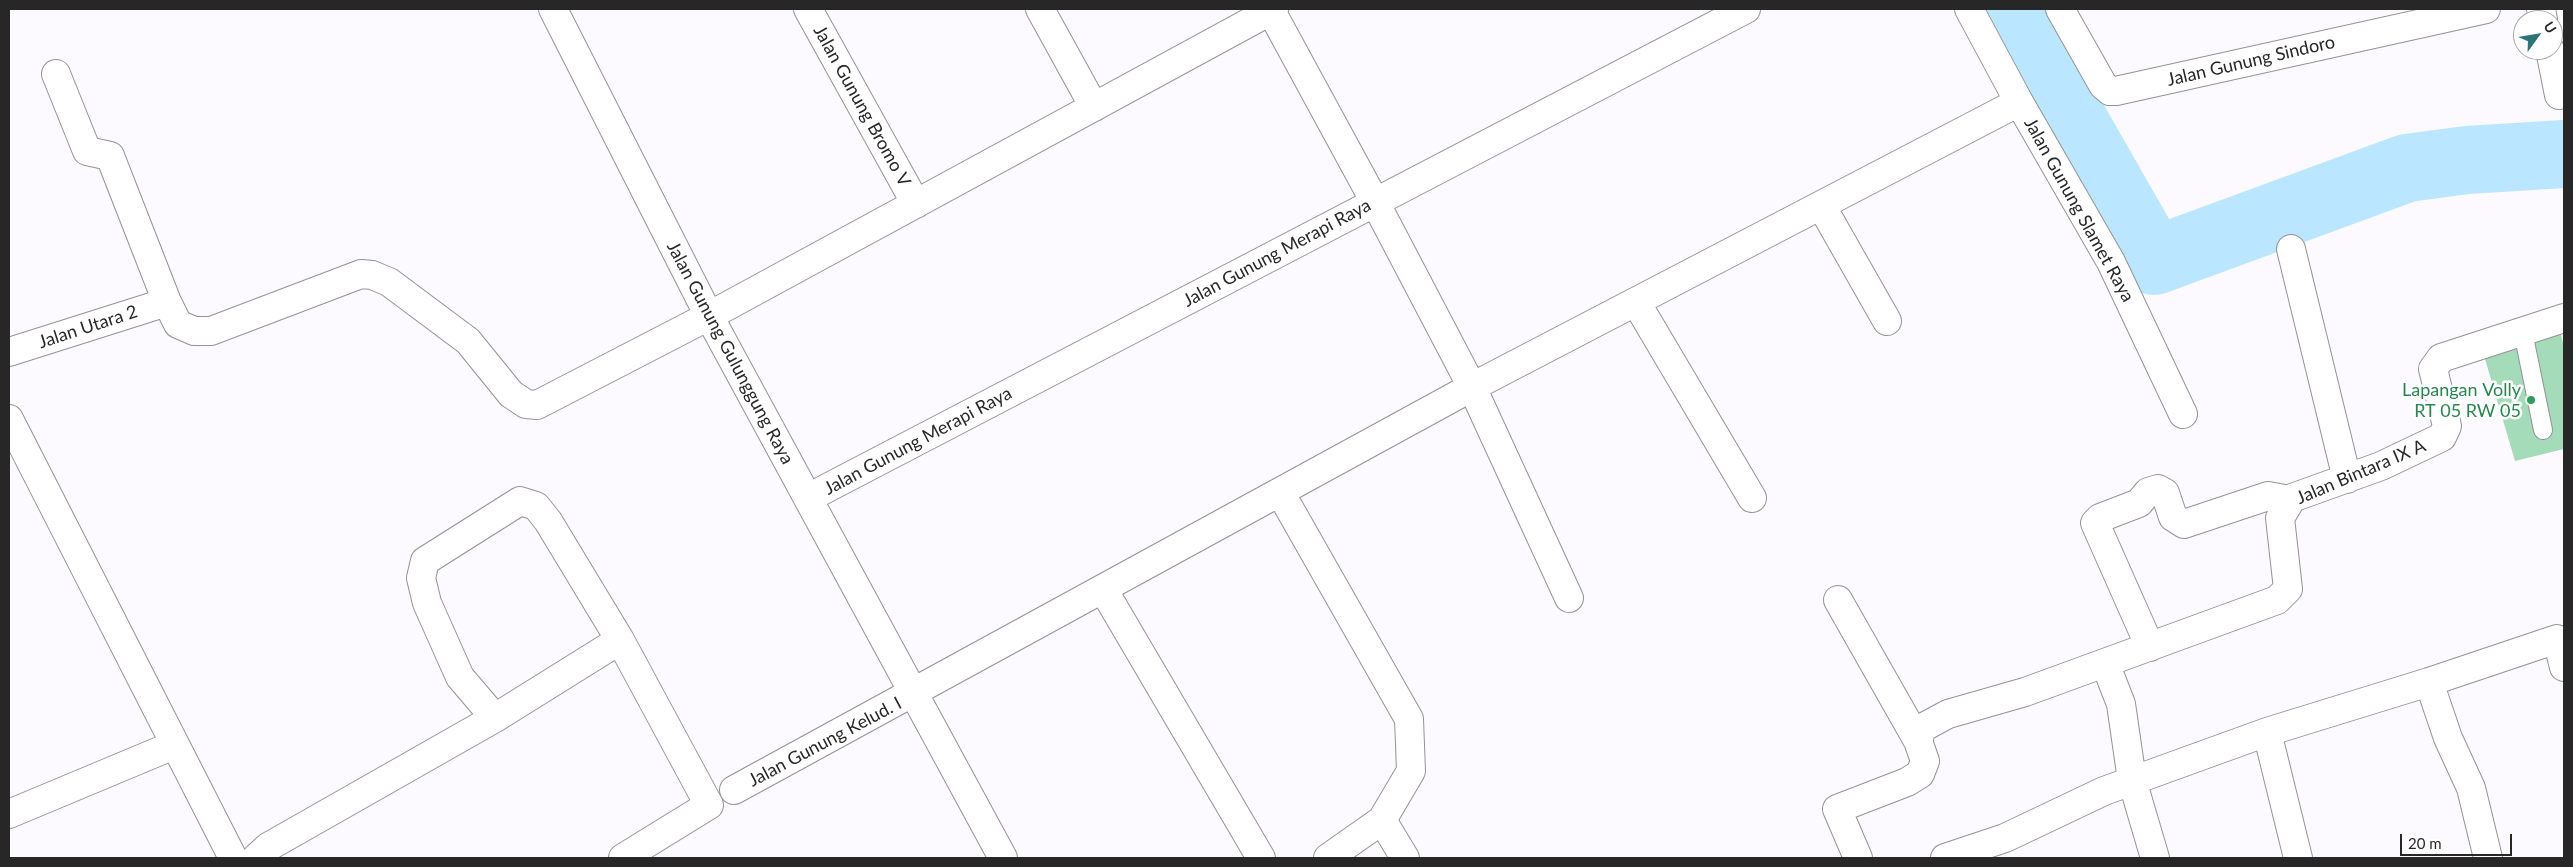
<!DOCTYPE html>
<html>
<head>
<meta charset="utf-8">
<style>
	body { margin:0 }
	#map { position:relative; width:2573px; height:867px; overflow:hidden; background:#fcfafe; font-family:Lato,sans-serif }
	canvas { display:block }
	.frame { position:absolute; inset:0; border:10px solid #282728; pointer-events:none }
	.north { position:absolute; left:2513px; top:10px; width:50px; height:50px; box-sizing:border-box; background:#fff; border:1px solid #a9a9a9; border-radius:50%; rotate:58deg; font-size:14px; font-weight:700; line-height:20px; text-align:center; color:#282728 }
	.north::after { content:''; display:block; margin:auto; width:18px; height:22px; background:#2b757a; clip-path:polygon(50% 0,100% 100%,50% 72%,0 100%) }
	.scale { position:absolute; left:2400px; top:834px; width:112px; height:22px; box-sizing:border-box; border:2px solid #282728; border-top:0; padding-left:6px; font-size:15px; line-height:18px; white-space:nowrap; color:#282728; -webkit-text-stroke:4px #fff; paint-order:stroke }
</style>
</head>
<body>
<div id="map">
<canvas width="2573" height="867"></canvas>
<div class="frame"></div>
<div class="north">U</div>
<div class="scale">20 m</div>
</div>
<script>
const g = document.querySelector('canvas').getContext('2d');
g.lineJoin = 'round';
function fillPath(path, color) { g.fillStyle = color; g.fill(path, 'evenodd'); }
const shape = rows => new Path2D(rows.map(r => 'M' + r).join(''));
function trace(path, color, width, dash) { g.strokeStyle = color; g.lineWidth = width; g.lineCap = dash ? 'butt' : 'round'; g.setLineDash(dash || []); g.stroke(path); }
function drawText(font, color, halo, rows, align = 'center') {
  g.font = font + ' Lato,sans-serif'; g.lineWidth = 5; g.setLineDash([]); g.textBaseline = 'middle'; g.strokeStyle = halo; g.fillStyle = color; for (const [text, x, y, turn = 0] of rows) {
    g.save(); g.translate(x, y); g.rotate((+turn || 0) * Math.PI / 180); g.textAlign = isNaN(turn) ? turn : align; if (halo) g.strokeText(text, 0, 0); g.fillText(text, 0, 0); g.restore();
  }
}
const green = shape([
	[2560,331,2564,347,2564,449,2515,461,2483,352]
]);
const river = shape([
	[2010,9,2154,261,2407,168,2467,160,2564,154]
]);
const lane = shape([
	[2523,332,2543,430]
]);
const street = shape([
	[553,9,709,316,1003,858],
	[808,9,916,204],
	[1040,9,1094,107],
	[1270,9,1375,202,1472,387,2019,102],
	[1969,9,2019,102,2111,262,2183,414],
	[2060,9,2103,85,2110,91,2116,91,2486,9],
	[2541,9,2543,20],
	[2550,50,2559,95],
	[56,74,87,151,110,156,167,302,178,324,194,331,211,331,361,274,372,275,389,282,468,341,511,394,526,404,537,405,709,316,1274,9],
	[1821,205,1887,321],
	[2291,249,2347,479],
	[1636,302,1752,498],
	[9,352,167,302],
	[9,419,233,858],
	[1280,492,1409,719,1411,771,1382,820,1328,858],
	[808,498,1746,9],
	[1103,589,1261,858],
	[1838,600,1918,741],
	[2150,647,2095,523,2100,518,2139,503,2148,492,2158,489,2165,493,2173,517,2184,524,2268,496,2290,500],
	[2105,663,2121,704,2132,780,2155,858],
	[495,718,460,677,427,603,421,578,425,561,520,501,536,506,548,521,620,640,709,805,623,858],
	[2267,732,2429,682],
	[734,790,1472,387,1569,598],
	[9,814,174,745],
	[1382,820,1405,858],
	[256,858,268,847,495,718,620,640],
	[1858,858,1837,809,1907,782,1920,774,1925,761,1918,741,1922,728,1948,714,2025,692,2277,600,2288,589,2280,518,2292,498,2381,466,2442,437,2447,426,2433,369,2441,358,2564,318],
	[1945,858,2005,838,2104,791,2267,732,2298,858],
	[2488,858,2471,788,2448,738,2429,682,2557,639,2564,667]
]);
const markers = [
	[2531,400,5,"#2e9e5b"]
];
const streetNames = [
	["Jalan Gunung Sindoro",2251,61,-13],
	["Jalan Gunung Bromo V",862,106,61],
	["Jalan Gunung Slamet Raya",2079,210,61],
	["Jalan Gunung Merapi Raya",1277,253,-28],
	["Jalan Utara 2",88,327,-18],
	["Jalan Gunung Gulunggung Raya",730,353,62],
	["Jalan Gunung Merapi Raya",918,441,-28],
	["Jalan Bintara IX A",2361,472,-23],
	["Jalan Gunung Kelud. I",825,742,-28]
];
const leisureNames = [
	["Lapangan Volly",2521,390],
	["RT 05 RW 05",2521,411]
];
fillPath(green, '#a4dbb9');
trace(river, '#bae7ff', 68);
trace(lane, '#939295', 20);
trace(street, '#939295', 30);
trace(lane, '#fff', 18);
trace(street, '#fff', 28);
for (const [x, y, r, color] of markers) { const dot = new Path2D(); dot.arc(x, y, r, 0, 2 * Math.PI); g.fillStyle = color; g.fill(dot); trace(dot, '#fff', 2); }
drawText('18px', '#282728', '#fff', streetNames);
drawText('18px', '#27864d', '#fff', leisureNames, 'right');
</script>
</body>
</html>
